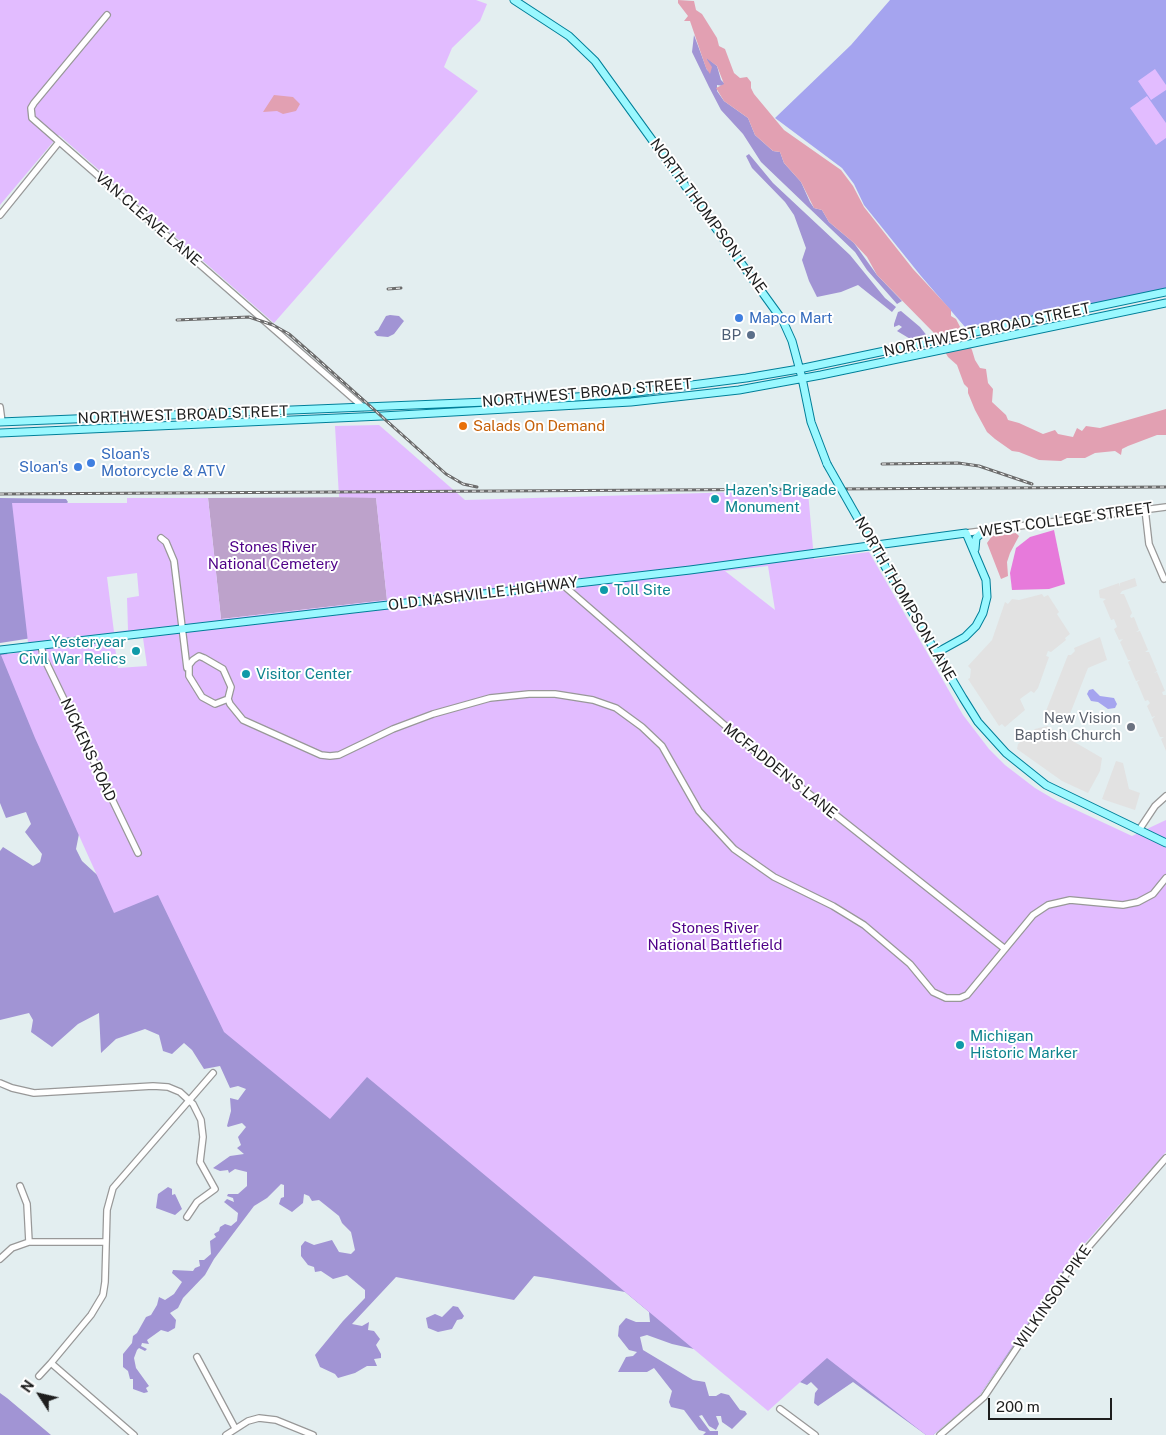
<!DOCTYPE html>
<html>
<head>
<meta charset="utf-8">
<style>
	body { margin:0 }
	#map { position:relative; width:1166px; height:1435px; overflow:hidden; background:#e3eef0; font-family:"Public Sans",sans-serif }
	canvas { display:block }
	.north { position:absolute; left:15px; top:1370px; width:50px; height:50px; -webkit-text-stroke:4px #fff; paint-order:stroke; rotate:305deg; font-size:14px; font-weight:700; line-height:20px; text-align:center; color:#1e1e1e }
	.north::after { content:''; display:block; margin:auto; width:18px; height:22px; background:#1e1e1e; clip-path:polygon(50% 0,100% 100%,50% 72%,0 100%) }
	.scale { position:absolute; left:988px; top:1398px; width:124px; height:22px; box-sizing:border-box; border:2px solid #1e1e1e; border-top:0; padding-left:6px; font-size:15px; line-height:18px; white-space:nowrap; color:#1e1e1e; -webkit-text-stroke:4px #fff; paint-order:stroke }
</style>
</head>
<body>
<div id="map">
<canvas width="1166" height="1435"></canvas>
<div class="north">N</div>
<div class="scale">200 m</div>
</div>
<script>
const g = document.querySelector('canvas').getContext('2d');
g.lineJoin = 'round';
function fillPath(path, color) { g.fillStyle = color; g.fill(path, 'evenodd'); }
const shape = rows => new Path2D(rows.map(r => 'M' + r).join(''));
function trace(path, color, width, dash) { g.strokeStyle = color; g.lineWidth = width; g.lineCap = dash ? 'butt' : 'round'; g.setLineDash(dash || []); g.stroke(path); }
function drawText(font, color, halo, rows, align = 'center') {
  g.font = font + ' "Public Sans",sans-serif'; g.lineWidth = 4; g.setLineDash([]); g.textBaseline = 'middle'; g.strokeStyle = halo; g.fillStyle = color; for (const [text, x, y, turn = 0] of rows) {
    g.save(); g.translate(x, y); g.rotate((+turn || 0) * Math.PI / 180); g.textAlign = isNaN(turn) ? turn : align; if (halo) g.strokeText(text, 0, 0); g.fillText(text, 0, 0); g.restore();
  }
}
const grass = shape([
	[890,0,1166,0,1166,292,965,327,921,276,864,205,854,184,842,168,775,118,851,45],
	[1093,689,1100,696,1114,698,1117,704,1115,708,1108,709,1098,702,1091,701,1087,694,1089,690]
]);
const forest = shape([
	[694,35,707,70,709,71,706,57,717,66,721,80,725,84,723,86,717,85,717,91,724,101,748,118,755,135,773,151,780,152,784,163,801,182,810,202,814,208,822,210,829,222,854,243,877,275,902,301,897,304,867,270,855,252,761,162,743,134,721,110,709,87,692,52],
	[749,154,773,183,850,255,885,298,896,307,892,312,858,285,841,292,817,297,809,281,802,260,806,248,794,215,785,202,752,168,746,156],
	[901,311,920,327,928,337,912,340,897,331,902,327,899,325,894,327,894,324,898,312],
	[390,315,399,316,404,321,394,334,388,337,377,336,374,332,378,330,386,316],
	[0,498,66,499,68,502,63,507,32,638,0,643],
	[7,653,30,701,80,829,76,849,82,861,106,883,152,876,282,1042,1078,1252,979,1396,933,1435,926,1435,853,1382,818,1406,814,1403,815,1393,818,1389,811,1382,807,1385,752,1362,672,1344,647,1335,640,1337,643,1350,693,1380,705,1382,709,1396,716,1396,721,1393,729,1395,740,1410,745,1411,747,1414,732,1429,722,1422,721,1416,716,1416,719,1424,716,1430,709,1426,702,1415,699,1416,710,1431,718,1431,718,1435,703,1435,706,1432,699,1430,684,1410,671,1407,669,1402,672,1391,654,1368,647,1372,618,1372,626,1357,633,1356,637,1352,629,1350,618,1336,619,1326,626,1318,636,1322,650,1322,649,1312,625,1292,547,1278,534,1276,514,1300,396,1277,352,1324,362,1326,369,1322,368,1330,374,1331,380,1339,376,1345,381,1354,381,1358,374,1359,377,1366,367,1366,355,1373,338,1378,335,1374,320,1367,315,1355,343,1321,365,1298,365,1290,347,1275,333,1279,321,1271,315,1272,314,1267,308,1265,301,1256,301,1246,305,1241,314,1245,332,1240,339,1252,351,1254,355,1250,351,1232,342,1223,339,1216,319,1200,312,1201,309,1196,304,1194,303,1203,292,1212,279,1204,281,1198,284,1197,284,1185,281,1184,267,1198,254,1206,214,1259,205,1275,183,1298,178,1308,170,1313,176,1320,175,1328,168,1332,161,1330,147,1340,149,1344,142,1343,141,1346,147,1349,145,1351,139,1348,137,1350,134,1358,136,1368,149,1386,146,1388,148,1392,144,1393,133,1389,133,1379,130,1379,128,1371,123,1367,123,1354,132,1343,133,1336,137,1333,146,1317,151,1315,157,1305,159,1297,165,1300,174,1294,182,1282,172,1273,173,1270,193,1271,195,1268,200,1266,199,1260,204,1260,211,1254,210,1241,216,1237,214,1234,219,1231,220,1227,225,1224,231,1226,237,1221,238,1213,224,1202,227,1199,234,1202,233,1198,227,1196,228,1194,238,1194,247,1186,247,1172,235,1169,229,1173,228,1170,220,1171,213,1168,230,1156,244,1154,237,1148,241,1145,238,1137,246,1127,242,1123,228,1127,227,1126,231,1111,230,1098,238,1100,246,1089,238,1086,230,1088,220,1066,204,1069,192,1050,184,1043,172,1054,163,1051,159,1035,145,1029,116,1039,101,1053,99,1013,78,1024,52,1047,31,1032,33,1020,29,1013,0,1020,0,851,3,847,33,866,40,862,42,854,25,832,31,824,26,812,6,818,0,803,0,654],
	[168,1187,172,1189,172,1195,175,1194,182,1209,175,1215,156,1208,158,1194],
	[453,1306,458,1307,464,1316,462,1319,457,1320,452,1329,438,1332,428,1328,426,1318,435,1314,442,1317],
	[0,1393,7,1398,51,1435,0,1435]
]);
const cemetery = shape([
	[376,497,387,600,221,619,208,498]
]);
const park = shape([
	[0,0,476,0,487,4,480,21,452,48,444,67,478,91,274,323,59,135,0,205],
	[1155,69,1166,85,1166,90,1151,100,1138,81],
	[1147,96,1166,123,1166,138,1156,145,1130,108],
	[379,425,465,500,740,492,808,492,814,559,869,552,963,715,989,749,1005,765,1035,788,1057,801,1132,836,1166,820,1166,1152,1071,1259,979,1396,933,1435,926,1435,827,1358,768,1411,367,1077,330,1119,224,1032,158,895,114,913,35,738,1,655,29,651,12,503,127,503,127,498,208,498,221,619,387,600,376,498,339,497,335,426],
	[768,566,775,610,725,571],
	[137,573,139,596,127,598,128,630,114,632,107,577],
	[143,638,147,666,118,668,114,640]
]);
const pitch = shape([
	[1054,530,1065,584,1049,589,1012,590,1010,573,1016,548,1030,537]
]);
const parking = shape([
	[1135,578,1137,586,1122,591,1120,594,1124,594,1132,613,1130,616,1131,618,1134,617,1139,630,1136,632,1140,631,1148,650,1145,652,1149,652,1157,671,1154,673,1157,672,1165,691,1162,692,1163,695,1166,695,1166,751,1161,739,1164,737,1160,737,1152,719,1155,716,1152,717,1147,706,1150,703,1148,700,1145,701,1137,682,1140,680,1136,681,1128,662,1131,660,1128,660,1120,642,1123,639,1119,640,1114,629,1117,627,1114,619,1111,620,1103,601,1106,599,1100,598,1099,593,1099,590,1119,583,1120,587,1120,583],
	[1042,594,1044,597,1048,595,1059,612,1057,614,1070,634,1065,638,1066,640,1051,652,1048,651,1046,656,1049,657,1038,688,1034,693,1031,691,1020,699,1025,710,1005,727,1002,724,999,726,968,679,970,678,971,669,968,666,992,640,1005,602,1008,604,1012,599,1019,600],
	[1100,637,1107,660,1088,668,1068,719,1064,718,1062,723,1049,718,1050,713,1046,711,1068,655,1071,655,1075,651,1074,648],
	[1047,726,1102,758,1100,771,1088,793,1062,781,1017,749,1018,744,1035,729],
	[1116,761,1123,763,1129,789,1140,793,1135,810,1102,799]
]);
const water = shape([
	[678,0,694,1,696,10,702,14,717,38,719,46,725,49,734,73,740,78,747,77,751,82,751,88,754,94,784,130,841,170,853,186,864,207,913,269,951,310,951,316,956,319,972,350,975,360,980,368,986,369,988,383,993,389,992,402,1006,415,1008,420,1019,423,1043,434,1055,430,1058,434,1073,437,1077,428,1082,431,1086,426,1100,428,1166,409,1166,435,1157,435,1128,446,1122,449,1121,455,1115,451,1095,453,1085,458,1067,458,1061,461,1039,460,1019,452,1012,451,995,439,987,432,975,410,968,393,968,388,964,384,957,365,948,357,934,333,877,275,867,257,854,243,829,222,822,210,814,208,801,182,784,163,780,152,773,151,755,135,748,118,724,101,716,88,724,84,717,66,706,58,712,67,710,74,706,68,690,21,684,21,688,16,678,3],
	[274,95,293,97,300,104,296,111,283,114,277,111,263,112],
	[1016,533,1019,536,1010,553,1007,562,1008,576,1001,579,987,543,992,536]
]);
const minor = shape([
	[107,15,34,103,31,108,32,118,363,407],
	[0,215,59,142],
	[0,407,2,422],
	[1145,509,1149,544,1164,579],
	[966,533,1166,507],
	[161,538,166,542,174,561,187,668],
	[563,585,751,748,1005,949],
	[41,646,44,658,138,853],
	[228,699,215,704,202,697,189,676,189,665,193,660,199,656,204,658,223,669,231,687,228,699,230,704,243,720,321,755,330,756,339,755,393,729,433,714,490,698,529,694,555,694,593,700,616,708,642,727,662,746,699,811,734,849,774,877,833,906,864,925,910,964,933,992,946,998,960,998,967,995,1033,915,1048,905,1070,900,1123,905,1138,902,1153,894,1166,878],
	[1139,830,1155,806,1166,796],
	[0,1083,12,1088,34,1093,153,1086,168,1087,180,1092,193,1104,201,1120,203,1137,200,1162,215,1189,197,1202,187,1217],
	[20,1186,27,1204,29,1242],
	[0,1259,12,1248,29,1242,105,1242],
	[197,1357,235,1428],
	[51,1363,91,1315,103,1295,105,1282,107,1210,113,1188,213,1073],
	[39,1376,51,1363,134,1435],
	[780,1409,815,1435],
	[226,1435,248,1421,259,1418,276,1420,313,1435],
	[940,1435,984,1397,1071,1267,1166,1158]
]);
const major = shape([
	[514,0,569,36,595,61,783,321,792,341,802,378,811,422,827,464],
	[0,422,535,400,630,393,746,378,799,369,1166,292],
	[0,433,382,416,631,402,739,390,821,375,1166,303],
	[975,549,976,538,985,530],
	[886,568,963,698,978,722,1006,753,1046,785,1166,843],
	[0,650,690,570,966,533,986,580,987,597,983,613,976,626,965,637,936,653]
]);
const rail = shape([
	[388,289,401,288],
	[177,320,249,317,273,325,289,334,313,355,446,474,463,484,477,487],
	[882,464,958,463,979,466,1032,484],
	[0,494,1166,487]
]);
const majorBridge = shape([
	[827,464,886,568]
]);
const markers = [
	[739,318,5,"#3f7fe0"],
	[751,335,5,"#5c6f8a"],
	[463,426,5,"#e8710a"],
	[91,463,5,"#3f7fe0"],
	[78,467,5,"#3f7fe0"],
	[715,499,5,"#0f9aa8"],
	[604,590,5,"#0f9aa8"],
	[136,651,5,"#0f9aa8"],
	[246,674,5,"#0f9aa8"],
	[1131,727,5,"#6b7280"],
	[960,1045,5,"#0f9aa8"]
];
const streetNames = [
	["NORTH THOMPSON LANE",708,216,54],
	["VAN CLEAVE LANE",148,219,41],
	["NORTHWEST BROAD STREET",987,330,-12],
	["NORTHWEST BROAD STREET",587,393,-5],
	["NORTHWEST BROAD STREET",183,415,-2],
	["WEST COLLEGE STREET",1066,520,-8],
	["OLD NASHVILLE HIGHWAY",483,594,-7],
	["NORTH THOMPSON LANE",905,599,60],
	["NICKENS ROAD",88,750,65],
	["MCFADDEN'S LANE",780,771,39],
	["WILKINSON PIKE",1053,1297,-55]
];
const shopNames = [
	["Mapco Mart",749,318],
	["Sloan's",101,454],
	["Motorcycle & ATV",101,471],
	["Sloan's",68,467,"right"]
];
const serviceNames = [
	["BP",741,335]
];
const foodNames = [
	["Salads On Demand",473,426]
];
const cultureNames = [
	["Hazen's Brigade",725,490],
	["Monument",725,507],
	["Toll Site",614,590],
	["Yesteryear",126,642,"right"],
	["Civil War Relics",126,659,"right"],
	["Visitor Center",256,674],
	["Michigan",970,1036],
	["Historic Marker",970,1053]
];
const parkNames = [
	["Stones River",273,547],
	["National Cemetery",273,564],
	["Stones River",715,928],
	["National Battlefield",715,945]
];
const worshipNames = [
	["New Vision",1121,718],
	["Baptish Church",1121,735]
];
fillPath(grass, '#a5a4ef');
fillPath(forest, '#a194d4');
fillPath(cemetery, '#bda2cb');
fillPath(park, '#e2bcff');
fillPath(pitch, '#e77adb');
fillPath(parking, '#e2e2e2');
fillPath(water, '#e2a0b2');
trace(minor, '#989898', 8);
trace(major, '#007f99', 9);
trace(minor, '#fff', 5.5);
trace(major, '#9af8ff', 7);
trace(rail, '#6c6c6c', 3);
trace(rail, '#fff', 1, [4]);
trace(majorBridge, '#007f99', 9, []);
trace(majorBridge, '#9af8ff', 7);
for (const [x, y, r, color] of markers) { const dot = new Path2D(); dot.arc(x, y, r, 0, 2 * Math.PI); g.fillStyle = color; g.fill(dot); trace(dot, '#fff', 2); }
drawText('15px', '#1e1e1e', '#fff', streetNames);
drawText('15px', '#366cbe', '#fff', shopNames, 'left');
drawText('15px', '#4e5e75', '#fff', serviceNames, 'right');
drawText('15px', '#c56008', '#fff', foodNames, 'left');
drawText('15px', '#0d838f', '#fff', cultureNames, 'left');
drawText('15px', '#4f0188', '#fff', parkNames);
drawText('15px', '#5b616d', '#fff', worshipNames, 'right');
</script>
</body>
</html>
